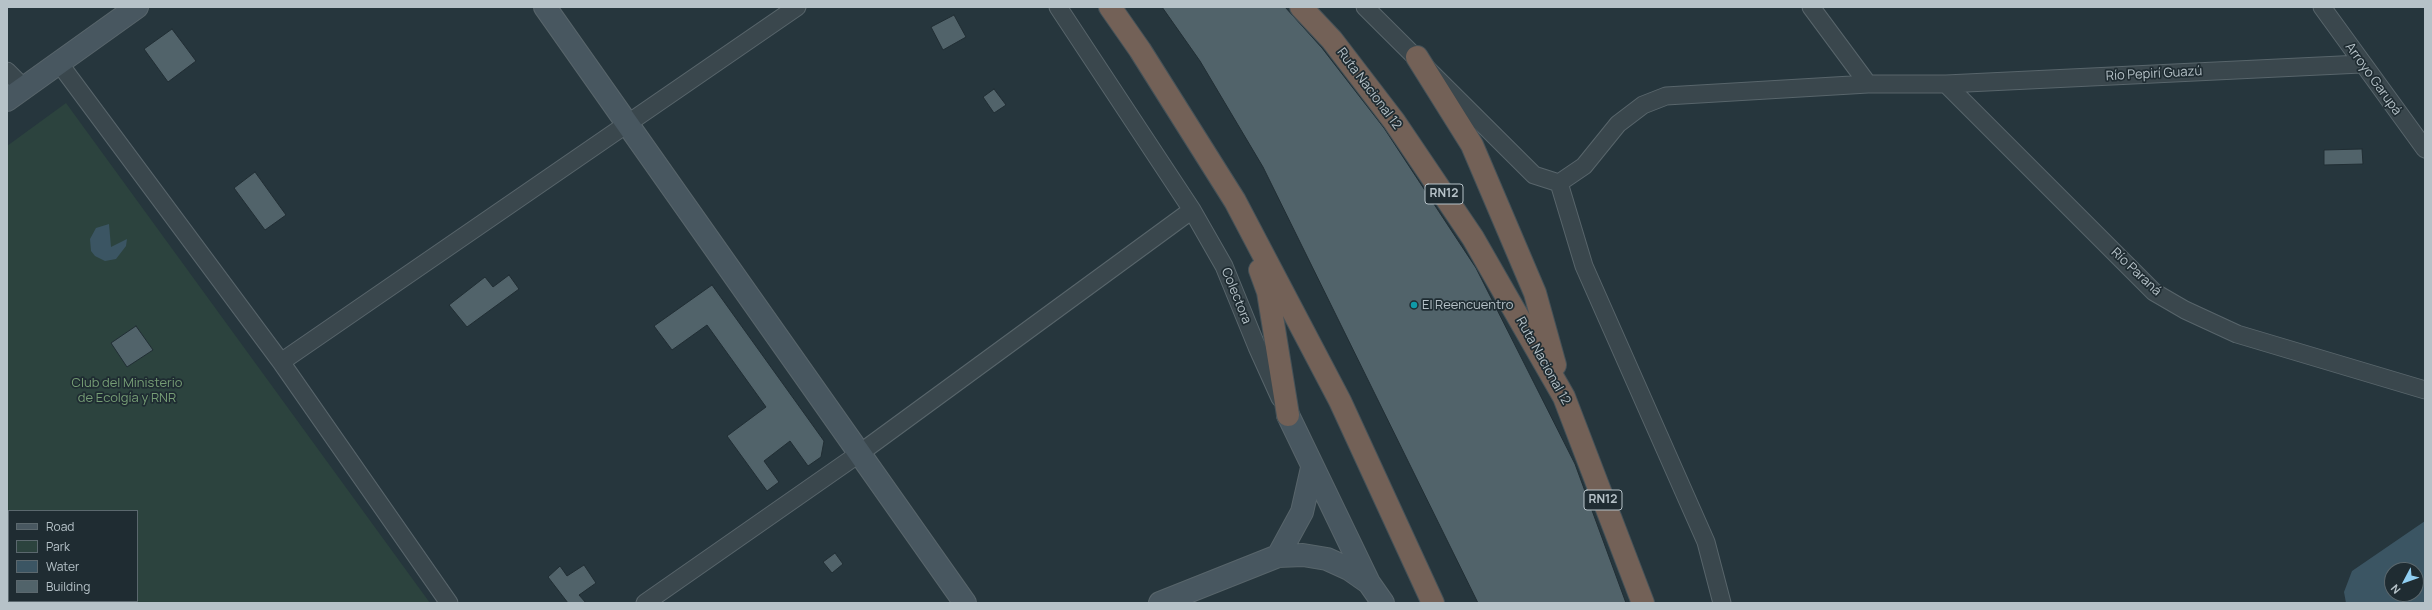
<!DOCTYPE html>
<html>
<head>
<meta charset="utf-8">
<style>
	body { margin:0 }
	#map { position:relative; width:2432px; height:610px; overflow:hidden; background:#26363d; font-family:Manrope,sans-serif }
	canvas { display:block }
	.frame { position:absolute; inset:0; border:8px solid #b6c2c8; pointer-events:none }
	.legend { position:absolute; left:8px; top:510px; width:130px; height:92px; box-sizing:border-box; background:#1f2c32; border:1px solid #5b686e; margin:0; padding:5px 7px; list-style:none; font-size:12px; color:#b6c2c8 }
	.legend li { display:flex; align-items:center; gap:8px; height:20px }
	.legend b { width:20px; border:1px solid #5b686e }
	.north { position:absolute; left:2384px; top:562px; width:40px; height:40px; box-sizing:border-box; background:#1f2c32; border:1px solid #5b686e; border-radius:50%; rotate:229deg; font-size:11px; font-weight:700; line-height:16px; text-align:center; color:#b6c2c8 }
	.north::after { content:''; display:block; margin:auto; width:14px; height:18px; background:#91cff2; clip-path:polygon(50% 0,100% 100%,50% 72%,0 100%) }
</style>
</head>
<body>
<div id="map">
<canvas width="2432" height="610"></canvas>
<div class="frame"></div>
<ul class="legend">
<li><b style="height:5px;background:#485760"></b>Road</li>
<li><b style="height:11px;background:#2c433e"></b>Park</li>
<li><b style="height:11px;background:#3b5563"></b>Water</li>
<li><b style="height:11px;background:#51636a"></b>Building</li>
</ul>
<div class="north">N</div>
</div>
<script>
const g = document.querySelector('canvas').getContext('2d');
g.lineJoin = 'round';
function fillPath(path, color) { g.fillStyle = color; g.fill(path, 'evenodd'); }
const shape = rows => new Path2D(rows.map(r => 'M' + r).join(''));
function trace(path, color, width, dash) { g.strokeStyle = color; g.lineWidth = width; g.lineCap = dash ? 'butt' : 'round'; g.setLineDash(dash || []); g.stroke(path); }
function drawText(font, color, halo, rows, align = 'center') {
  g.font = font + ' Manrope,sans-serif'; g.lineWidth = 3.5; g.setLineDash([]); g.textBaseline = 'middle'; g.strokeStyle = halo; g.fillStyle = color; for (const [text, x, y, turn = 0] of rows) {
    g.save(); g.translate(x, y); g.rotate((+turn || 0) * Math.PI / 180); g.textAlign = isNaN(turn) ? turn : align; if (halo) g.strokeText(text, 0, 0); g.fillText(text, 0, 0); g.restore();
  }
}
const green = shape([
	[66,103,430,603,7,603,7,146],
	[9,511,137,511,137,601,9,601]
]);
const water = shape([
	[109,224,111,247,127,239,126,246,116,259,105,261,95,256,91,251,90,239,96,228],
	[2425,521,2425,603,2346,603,2344,592,2352,571],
	[2392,570,2416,570,2416,594,2392,594]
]);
const building = shape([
	[1162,7,1285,7,1322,48,1384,128,1476,268,1575,464,1626,603,1478,603,1263,167,1200,61,1162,7],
	[954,15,966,37,943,50,931,27,954,15],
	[172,29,196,61,168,82,144,49,172,29],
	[994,89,1006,105,994,113,983,97,994,89],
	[2362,149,2363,164,2324,165,2324,150,2362,149],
	[255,172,286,215,265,230,234,188,255,172],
	[509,275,519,289,467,327,449,305,485,277,493,287,509,275],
	[712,285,824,441,821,457,808,466,790,441,764,461,779,482,767,491,727,436,766,407,707,325,672,350,654,326,712,285],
	[136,326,153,350,127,367,111,343,136,326],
	[835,553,843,564,832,573,823,562,835,553],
	[584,565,596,583,579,595,586,603,568,603,548,577,560,566,567,576,584,565]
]);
const street = shape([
	[1058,7,1192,210,1224,266,1257,347,1280,398],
	[1365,7,1534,175,1559,183,1584,166,1618,124,1643,105,1666,96,1868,84,1946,84,2361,64],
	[1811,7,1868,84],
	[2322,7,2425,149],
	[59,63,281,362,449,603],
	[7,71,24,88],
	[1946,84,2154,292,2185,310,2237,334,2425,390],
	[1559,183,1584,266,1706,542,1722,603],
	[281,362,797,7],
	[645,603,860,453,1192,210]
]);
const secondary = shape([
	[545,7,965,603],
	[7,100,137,7],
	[1288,415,1369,583,1383,603],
	[1278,556,1302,512,1312,468],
	[1160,603,1278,556,1303,555,1327,559,1349,569,1369,583]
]);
const highway = shape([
	[1110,7,1140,50,1235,201,1340,401,1433,603],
	[1301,7,1332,40,1394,121,1473,238,1564,397,1643,603],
	[1417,57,1472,145,1535,293,1555,365],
	[1260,270,1268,292,1288,415]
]);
const markers = [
	[1414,305,4,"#0f9aa8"]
];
const shields = [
	[1444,194,38],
	[1603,500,38]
];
const shieldNames = [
	["RN12",1444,194],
	["RN12",1603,500]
];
const streetNames = [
	["Río Pepirí Guazú",2154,74,-3],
	["Arroyo Garupá",2373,79,54],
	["Ruta Nacional 12",1369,89,53],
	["Río Paraná",2136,272,43],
	["Colectora",1236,296,68],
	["Ruta Nacional 12",1543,361,61]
];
const poiNames = [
	["El Reencuentro",1422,305]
];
const parkNames = [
	["Club del Ministerio",127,383],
	["de Ecolgía y RNR",127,398]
];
fillPath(green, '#2c433e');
fillPath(water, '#3b5563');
fillPath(building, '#51636a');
trace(building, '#212e34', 1);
trace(street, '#58656b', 19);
trace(secondary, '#58656b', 24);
trace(highway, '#455258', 24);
trace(street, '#3a474d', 17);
trace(secondary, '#485760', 22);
trace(highway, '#736157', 22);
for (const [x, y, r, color] of markers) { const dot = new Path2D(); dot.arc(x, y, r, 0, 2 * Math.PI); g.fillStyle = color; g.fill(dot); trace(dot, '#1f2c32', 1.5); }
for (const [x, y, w] of shields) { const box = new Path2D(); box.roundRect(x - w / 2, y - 10, w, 20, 3); g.fillStyle = '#1f2c32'; g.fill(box); trace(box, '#b6c2c8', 1); }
drawText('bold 12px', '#b6c2c8', null, shieldNames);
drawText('13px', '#b6c2c8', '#1f2c32', streetNames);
drawText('13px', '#b6c2c8', '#1f2c32', poiNames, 'left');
drawText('13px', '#769d75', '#1f2c32', parkNames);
</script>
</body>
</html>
